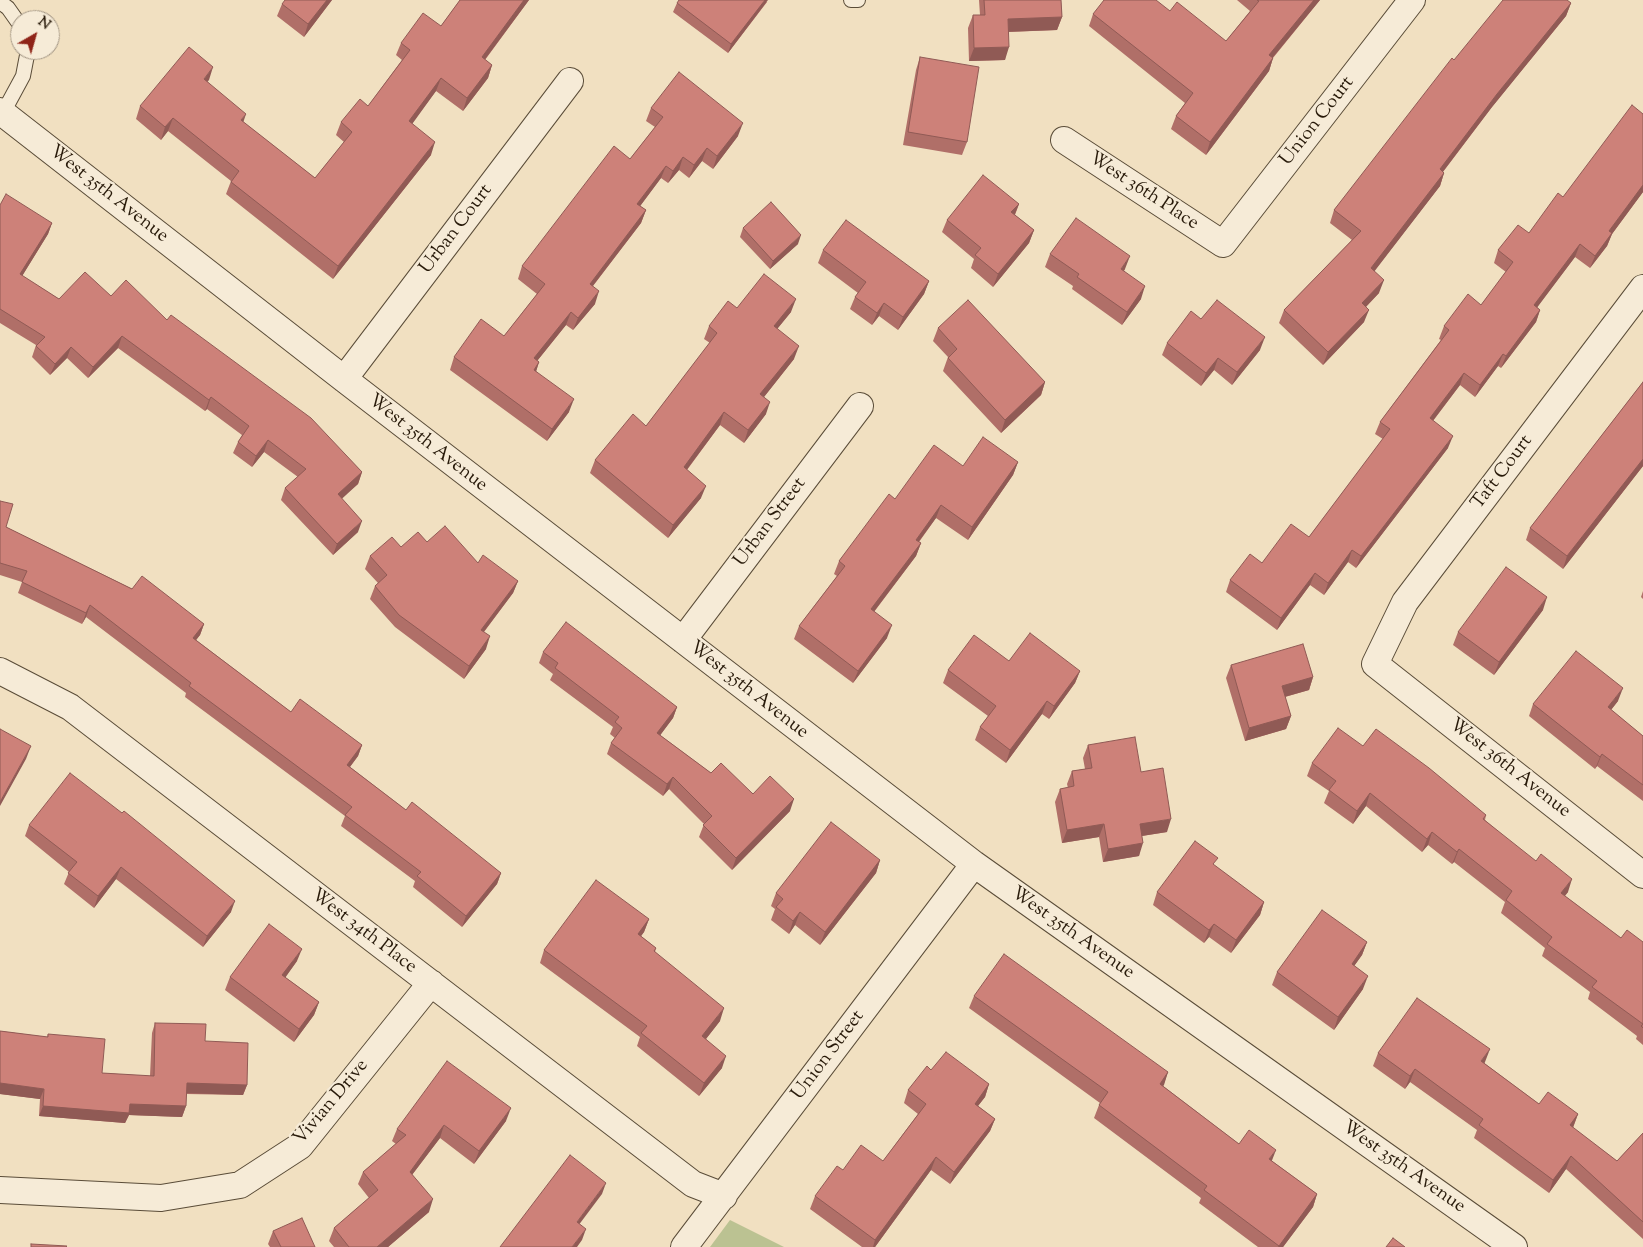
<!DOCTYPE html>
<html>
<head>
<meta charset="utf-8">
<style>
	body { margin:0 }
	#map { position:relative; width:1643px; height:1247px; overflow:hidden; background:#f1e0c1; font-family:"Sorts Mill Goudy",serif }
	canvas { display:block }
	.north { position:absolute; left:10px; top:10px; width:50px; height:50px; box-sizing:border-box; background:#f6ebd7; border:1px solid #a49785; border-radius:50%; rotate:38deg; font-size:14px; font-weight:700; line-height:20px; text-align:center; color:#281a0a }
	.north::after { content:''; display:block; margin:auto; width:18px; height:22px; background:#8f2418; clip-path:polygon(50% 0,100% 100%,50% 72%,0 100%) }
</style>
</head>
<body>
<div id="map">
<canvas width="1643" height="1247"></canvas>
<div class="north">N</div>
</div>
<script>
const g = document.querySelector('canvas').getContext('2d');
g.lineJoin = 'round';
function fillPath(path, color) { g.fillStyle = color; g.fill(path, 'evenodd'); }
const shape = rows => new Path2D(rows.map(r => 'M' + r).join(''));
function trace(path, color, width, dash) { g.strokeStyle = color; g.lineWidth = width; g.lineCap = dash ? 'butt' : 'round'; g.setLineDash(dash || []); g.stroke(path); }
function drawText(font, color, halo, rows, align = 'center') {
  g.font = font + ' "Sorts Mill Goudy",serif'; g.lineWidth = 4.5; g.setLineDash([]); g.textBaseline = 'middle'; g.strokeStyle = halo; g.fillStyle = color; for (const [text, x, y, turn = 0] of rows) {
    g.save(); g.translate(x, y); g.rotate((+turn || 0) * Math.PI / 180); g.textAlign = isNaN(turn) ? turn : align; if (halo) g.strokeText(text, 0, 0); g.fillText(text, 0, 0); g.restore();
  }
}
const green = shape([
	[730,1220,784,1247,710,1247]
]);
const lane = shape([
	[851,0,858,0],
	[0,2,8,8,20,25],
	[3,113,23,76,28,50]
]);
const street = shape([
	[0,111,344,379,974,864,1514,1247],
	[1064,140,1223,244,1412,0],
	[1643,288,1405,602,1375,664,1643,875],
	[344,379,570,81],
	[683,640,860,406],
	[0,671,70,707,693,1184,724,1196],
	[0,1190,161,1198,240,1185,300,1146,431,983],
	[684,1247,974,864]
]);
const wall = shape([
	[332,0,304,37,277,16,282,4],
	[460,0,529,0,485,60,492,65,488,78,463,111,436,91,412,123,431,155,333,279,226,194,231,181,168,131,161,140,136,119,140,106,209,80,207,81,243,122,315,178,344,142,336,135,341,122,368,106,402,60,396,55,401,43,441,26],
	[979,0,1061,0,1062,17,1057,30,1008,32,1005,60,969,61,968,28,973,15,980,15],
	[1237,0,1320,0,1273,58,1269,71,1206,155,1171,129,1176,116,1185,103,1089,26,1093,14,1170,11,1226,41,1250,11],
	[767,2,728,53,673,12,677,3],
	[1571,3,1566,16,1492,107,1443,172,1444,173,1440,186,1374,271,1379,293,1366,307,1364,322,1323,365,1279,323,1284,310,1352,240,1330,223,1334,210,1454,60],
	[920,57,967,142,962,155,903,145,916,70],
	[651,108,738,136,713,169,702,161,689,178,679,170,668,183,661,178,640,206,646,210,641,223,593,286,595,304,573,330,566,325,537,361,539,362,536,371,569,412,547,441,450,370,454,357,504,336,537,294,518,279,522,266,630,159,655,127,646,121],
	[1643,114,1643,192,1612,234,1607,246,1590,268,1575,257,1537,307,1540,310,1536,322,1501,368,1498,366,1475,397,1460,385,1433,421,1448,448,1356,568,1348,562,1324,595,1310,585,1277,630,1226,592,1230,580,1309,537,1383,439,1375,434,1380,422,1441,340,1439,339,1444,326,1481,305,1506,272,1494,263,1498,250,1529,233],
	[1019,204,1015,215,1034,230,1029,243,993,287,971,268,974,259,942,232,947,220],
	[0,205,52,223,48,234,22,276,59,299,111,296,167,320,362,472,358,484,341,498,358,532,333,555,281,500,285,488,298,477,264,452,252,467,233,453,238,442,242,435,207,409,205,411,118,348,88,378,67,358,50,375,32,357,36,345,0,323],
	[743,228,798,244,770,269,740,237],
	[823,250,929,281,924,294,898,330,879,316,872,325,850,309,855,297,858,293,818,263],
	[1050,254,1125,269,1124,271,1141,299,1122,325,1072,289,1073,286,1045,267],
	[737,308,791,312,777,329,794,359,764,397,766,414,744,443,720,425,687,470,701,498,668,538,590,473,595,460,646,426,710,343,704,339,709,326],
	[1201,319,1260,350,1232,385,1214,370,1201,386,1162,355,1167,343],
	[938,328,1045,382,1041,395,1001,433,943,371,948,357,933,341],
	[1643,382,1643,466,1563,569,1526,540,1530,528],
	[1018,462,1013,475,968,540,936,518,919,542,921,543,916,556,874,612,887,638,853,683,794,639,799,626,837,576,834,574,839,561,895,499,963,466],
	[0,501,6,527,204,624,200,635,196,640,291,712,362,745,358,756,350,767,406,810,501,873,497,884,462,927,413,887,415,881,341,826,345,816,185,697,186,693,86,617,82,624,18,593,22,582,0,575],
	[427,542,478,563,518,581,513,593,484,632,486,649,464,679,395,627,370,599,375,586,378,583,365,569,370,556,401,547],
	[1643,591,1643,599,1641,597],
	[1543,610,1494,675,1453,645,1458,632],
	[543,652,677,707,673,718,660,735,711,773,790,811,732,870,699,837,704,824,669,789,663,796,607,754,611,743,615,738,610,734,613,727,550,680,553,674,539,663],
	[1009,661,1080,671,1075,683,1049,719,1042,714,1006,763,975,740,980,727,988,716,943,683,948,670],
	[1231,665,1313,677,1309,690,1285,697,1291,716,1286,729,1245,741,1226,678],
	[1618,701,1611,710,1643,736,1643,801,1597,766,1595,769,1529,716,1533,704],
	[1088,745,1141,772,1167,832,1142,836,1139,856,1103,862,1099,837,1062,843,1055,802,1060,789,1068,788,1067,784,1072,771,1085,769,1083,758],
	[1363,746,1486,815,1485,820,1568,892,1565,896,1621,938,1643,942,1643,1045,1636,1039,1637,1036,1588,999,1590,992,1542,956,1545,948,1501,913,1505,902,1454,862,1452,864,1428,845,1422,852,1366,806,1353,824,1324,803,1329,791,1307,776,1312,763],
	[29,825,231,912,203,947,116,879,94,908,64,884,69,872,25,836],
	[880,860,876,873,820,945,795,925,789,934,771,920,775,909,771,906,776,893],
	[1215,866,1264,902,1260,915,1231,953,1209,937,1204,943,1153,905,1157,892],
	[649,919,644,932,641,936,656,948,655,952,720,1021,706,1039,722,1068,699,1096,637,1046,640,1037,540,963,544,950],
	[1367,942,1362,955,1354,966,1363,989,1334,1030,1272,985,1277,972],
	[297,961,285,977,319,1002,314,1015,294,1042,225,990,230,977],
	[974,996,1168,1072,1163,1086,1239,1144,1272,1161,1317,1194,1313,1207,1283,1247,1258,1247,1199,1203,1201,1198,1094,1118,1099,1105,1100,1103,969,1008],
	[155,1023,205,1041,247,1085,243,1095,186,1094,186,1106,182,1117,129,1115,125,1123,39,1116,40,1099,0,1094,0,1031,47,1037,48,1034,102,1073,150,1076,152,1033],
	[1378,1053,1485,1062,1484,1063,1539,1104,1578,1114,1573,1128,1617,1161,1643,1133,1643,1239,1566,1169,1549,1193,1474,1138,1477,1130,1410,1082,1405,1089,1373,1066],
	[931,1070,989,1084,985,1097,978,1106,995,1119,990,1131,950,1184,931,1170,875,1247,862,1247,810,1209,815,1196,843,1170,883,1161,918,1114,904,1103,908,1090],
	[506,1121,474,1164,440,1138,412,1175,429,1212,388,1247,334,1247,329,1241,334,1228,369,1198,358,1184,363,1172,396,1144,392,1141,397,1129],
	[273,1231,315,1247,270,1247,268,1244]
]);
const shadedWall = shape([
	[327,0,332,0,304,37,308,24],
	[524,0,529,0,477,70,482,57],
	[765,0,768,0,728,53,731,44],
	[1314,0,1320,0,1264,68,1269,55],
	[1571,3,1566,16,1492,107,1435,182,1440,169,1497,94],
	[1062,17,1057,30,1003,32,1008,19],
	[1009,47,1005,60,969,61,974,48],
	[1273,58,1269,71,1206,155,1210,142],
	[492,65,488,78,463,111,467,98],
	[213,67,209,80,199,91,204,79],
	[441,78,436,91,405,134,409,121],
	[246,114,242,126,241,120],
	[173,118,168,131,161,140,165,127],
	[743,123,738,136,713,169,717,156],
	[435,142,431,155,333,279,338,266],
	[707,148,702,161,689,178,694,165],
	[683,157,679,170,668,183,673,171],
	[666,166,661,178,632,217,637,204],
	[1444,173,1440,186,1367,281,1371,268],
	[1643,185,1643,192,1612,234,1607,246,1590,268,1595,256,1609,231],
	[1019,204,1014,216,1011,212],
	[646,210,641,223,585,296,590,284],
	[52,223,48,234,16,286,20,274],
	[1034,230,1029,243,993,287,998,274],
	[801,235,798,244,770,269,773,261],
	[1580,244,1575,257,1530,317,1534,305],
	[1130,256,1125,269,1116,281,1121,269],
	[1384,280,1379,293,1357,316,1362,303],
	[929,281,924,294,898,330,903,317],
	[1145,286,1141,299,1122,325,1127,312],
	[599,291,595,304,573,330,578,318],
	[796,299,791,312,769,339,774,326],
	[884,303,879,316,872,325,877,313],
	[1369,310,1364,322,1323,365,1328,352],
	[1540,310,1536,322,1501,368,1506,356],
	[571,312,566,325,529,371,534,358],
	[122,336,118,348,88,378,93,367],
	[1265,337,1260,350,1232,385,1237,372],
	[799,346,794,359,756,407,760,394],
	[71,347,67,358,50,375,55,364],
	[1503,354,1498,366,1475,397,1480,385],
	[1218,358,1214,370,1201,386,1206,373],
	[539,362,535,375,534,370],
	[1464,373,1460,385,1425,431,1430,418],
	[1045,382,1041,395,1001,433,1005,420],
	[211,397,207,409,205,411,209,400],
	[574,399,569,412,547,441,552,429],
	[770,402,766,414,744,443,748,430],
	[724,412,720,425,679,480,684,467],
	[1453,436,1448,448,1356,568,1361,556],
	[268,440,264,452,252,467,256,456],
	[1643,459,1643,466,1563,569,1567,556],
	[1018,462,1013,475,968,540,972,527],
	[362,472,358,484,334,506,338,494],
	[706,486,701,498,668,538,673,525],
	[941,505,936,518,911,552,916,540],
	[362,521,358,532,333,555,337,544],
	[921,543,916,556,866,622,871,609],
	[1352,550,1348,562,1324,595,1328,583],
	[1315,573,1310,585,1277,630,1281,618],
	[518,581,513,593,476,642,481,630],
	[1547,597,1543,610,1494,675,1499,662],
	[90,605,86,617,82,624,86,613],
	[204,624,200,635,189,649,193,638],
	[892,625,887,638,853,683,858,671],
	[490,636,486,649,464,679,469,666],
	[1080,671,1075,683,1049,719,1054,706],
	[1313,677,1309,690,1277,699,1282,686],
	[1623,688,1618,701,1603,720,1608,707],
	[1047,701,1042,714,1006,763,1010,750],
	[677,707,673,718,653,745,657,733],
	[1291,716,1286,729,1245,741,1249,728],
	[362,745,358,756,343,776,347,765],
	[31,746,26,759,0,806,0,802],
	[1602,754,1597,766,1595,769,1600,757],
	[673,777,669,789,663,796,667,784],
	[1370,793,1366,806,1353,824,1357,811],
	[794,799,790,811,732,870,736,858],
	[1171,819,1167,832,1135,837,1140,824],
	[1104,824,1099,837,1062,843,1067,830],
	[1432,832,1428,845,1422,852,1427,839],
	[1143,843,1139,856,1103,862,1108,849],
	[1459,849,1454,862,1452,864,1457,852],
	[880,860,876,873,820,945,825,932],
	[121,867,116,879,94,908,98,896],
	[501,873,497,884,462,927,466,916],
	[1572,879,1568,892,1556,906,1561,893],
	[235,901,231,912,203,947,207,936],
	[1264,902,1260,915,1231,953,1236,940],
	[800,912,795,925,789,934,793,921],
	[649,919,644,932,633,947,638,934],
	[1214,924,1209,937,1204,943,1209,930],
	[1367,942,1362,955,1347,976,1352,964],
	[302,949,297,961,278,988,282,975],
	[1368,976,1363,989,1334,1030,1338,1017],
	[319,1002,314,1015,294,1042,299,1029],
	[724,1008,720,1021,698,1049,702,1036],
	[1490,1049,1485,1062,1477,1074,1481,1061],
	[726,1056,722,1068,699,1096,704,1083],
	[1415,1069,1410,1082,1405,1089,1410,1076],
	[1168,1072,1164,1085,1155,1096,1160,1084],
	[0,1083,44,1089,40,1099,0,1094],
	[187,1083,247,1085,243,1095,183,1093],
	[989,1084,985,1097,970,1116,975,1104],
	[130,1104,186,1106,182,1117,129,1115,125,1123,39,1116,43,1106],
	[511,1108,506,1121,474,1164,479,1151],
	[1578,1114,1573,1127,1565,1138,1570,1125],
	[995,1119,990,1131,950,1184,954,1172],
	[444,1125,440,1138,405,1184,410,1172],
	[1276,1150,1271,1163,1269,1159],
	[1571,1156,1566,1169,1549,1193,1553,1180],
	[936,1157,931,1170,875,1247,873,1247,875,1240],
	[606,1183,602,1194,572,1234,577,1222],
	[1317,1194,1313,1207,1283,1247,1278,1247],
	[433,1199,429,1212,388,1247,377,1247],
	[586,1229,582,1240,577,1247,572,1247]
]);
const building = shape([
	[285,0,327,0,308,24,282,4,285,0],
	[460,0,524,0,482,57,492,65,467,98,441,78,409,121,435,142,338,266,231,182,239,171,173,118,165,127,140,106,189,47,213,67,204,79,246,114,241,120,315,178,352,132,341,122,360,99,368,106,410,50,401,43,423,13,441,26,460,0],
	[679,0,765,0,731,44,677,3,679,0],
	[984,0,1061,0,1062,17,1008,19,1009,47,974,48,973,15,985,15,984,0],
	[1104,0,1156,0,1170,11,1177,2,1226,41,1259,1,1257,0,1314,0,1269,55,1273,58,1210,142,1176,116,1193,93,1093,14,1104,0],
	[1503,0,1567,0,1571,3,1497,94,1440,169,1444,173,1371,268,1384,280,1362,303,1369,310,1328,352,1284,310,1361,231,1334,210,1452,58,1454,60,1503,0],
	[920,57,979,67,967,142,908,132,920,57],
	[679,72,743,123,717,156,707,148,694,165,683,157,673,171,666,166,637,204,646,210,590,284,599,291,578,318,571,312,534,358,539,362,534,370,574,399,552,429,454,357,481,319,504,336,545,284,522,266,614,146,630,159,663,117,651,108,679,72],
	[1632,105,1643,114,1643,185,1609,231,1612,233,1595,256,1580,244,1534,305,1540,310,1506,356,1503,354,1480,385,1464,373,1430,418,1453,436,1361,556,1352,550,1328,583,1315,573,1281,618,1230,580,1250,554,1262,563,1291,524,1309,537,1390,429,1380,422,1449,330,1444,326,1468,294,1481,305,1513,262,1498,250,1518,225,1529,233,1558,193,1563,197,1632,105],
	[983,175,1019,204,1011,212,1034,230,998,274,975,255,981,248,947,220,983,175],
	[6,194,52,223,20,274,59,299,85,272,111,296,126,280,167,320,171,315,311,418,362,472,338,494,362,521,337,544,285,488,306,469,268,440,256,456,238,442,249,426,211,397,209,400,122,336,93,367,71,347,55,364,36,346,45,337,0,309,0,205,6,194],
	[771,202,801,235,773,261,743,228,771,202],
	[1076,218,1130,256,1121,269,1145,286,1127,312,1077,277,1079,274,1050,254,1076,218],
	[846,220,929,281,903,317,884,303,877,313,855,297,866,282,823,250,846,220],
	[764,274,796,299,774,326,799,346,760,394,770,402,748,430,724,412,684,467,706,486,673,525,595,460,633,414,646,426,717,333,709,326,728,301,737,308,764,274],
	[968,300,1045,382,1005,420,948,358,957,349,938,328,968,300],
	[1217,300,1265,337,1237,372,1218,358,1206,373,1167,343,1191,311,1201,319,1217,300],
	[1643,382,1643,459,1567,556,1530,528,1643,382],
	[983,437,1018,462,972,527,941,505,916,540,921,543,871,609,892,625,858,671,799,626,845,566,839,561,889,494,895,499,934,445,963,466,983,437],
	[0,501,13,504,6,527,132,589,142,576,204,624,193,638,291,712,300,699,362,745,347,765,406,810,412,802,501,873,466,916,417,876,421,872,345,815,352,807,189,686,191,683,90,605,86,613,22,582,27,571,0,563,0,501],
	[445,526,478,563,483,555,518,581,481,630,490,636,469,666,399,615,375,586,387,575,370,556,392,537,401,547,418,532,427,542,445,526],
	[1506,567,1547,597,1499,662,1458,632,1506,567],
	[566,622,677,707,657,733,711,773,721,763,753,794,770,776,794,799,736,858,703,825,712,816,673,777,667,784,611,743,622,728,615,722,619,717,555,668,558,663,543,652,566,622],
	[1030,633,1080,671,1054,706,1047,701,1010,750,980,727,996,706,948,670,974,635,1009,661,1030,633],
	[1303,644,1313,677,1282,686,1291,716,1249,728,1231,665,1303,644],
	[1576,651,1623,688,1608,707,1643,736,1643,785,1602,754,1600,757,1533,704,1576,651],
	[1338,728,1363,746,1376,729,1429,768,1486,815,1483,819,1536,861,1541,854,1572,879,1561,893,1621,938,1627,930,1643,942,1643,1028,1641,1026,1643,1024,1592,987,1597,981,1547,944,1552,937,1506,900,1512,891,1459,849,1457,852,1432,832,1427,839,1370,793,1357,811,1329,790,1336,781,1312,763,1338,728],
	[0,729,31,746,0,802,0,729],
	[1135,737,1141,772,1163,768,1171,819,1140,824,1143,843,1108,849,1104,824,1067,830,1060,789,1074,786,1072,771,1092,768,1088,745,1135,737],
	[70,773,122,813,124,811,235,901,207,936,121,867,98,896,68,873,77,862,29,825,70,773],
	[831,822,880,860,825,932,800,912,793,921,776,907,783,899,776,893,831,822],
	[1195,841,1218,858,1213,864,1264,902,1236,940,1214,924,1209,930,1157,892,1195,841],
	[596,880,649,919,638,934,656,948,654,951,724,1008,702,1036,726,1056,704,1083,641,1033,647,1026,544,950,596,880],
	[1322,910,1367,942,1352,964,1368,976,1338,1017,1277,972,1322,910],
	[269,924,302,949,282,975,319,1002,299,1029,230,977,269,924],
	[1004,954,1168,1072,1160,1084,1239,1144,1249,1130,1276,1150,1269,1159,1317,1194,1279,1246,1204,1190,1207,1186,1099,1105,1108,1092,974,996,1004,954],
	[1417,998,1490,1049,1481,1061,1539,1104,1548,1092,1578,1114,1570,1125,1617,1161,1643,1133,1643,1222,1571,1156,1553,1180,1479,1125,1483,1119,1415,1069,1410,1076,1378,1053,1417,998],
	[155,1023,206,1024,205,1041,248,1043,247,1085,187,1083,186,1106,130,1104,129,1113,43,1106,44,1089,0,1083,0,1031,48,1037,48,1034,105,1039,102,1073,154,1076,155,1023],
	[946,1052,989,1084,975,1104,995,1119,954,1172,936,1157,875,1240,815,1196,837,1166,843,1170,861,1145,883,1161,926,1104,908,1090,927,1066,931,1070,946,1052],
	[447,1061,511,1108,479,1151,444,1125,410,1172,433,1199,377,1247,349,1247,334,1228,378,1190,363,1172,406,1135,397,1129,447,1061],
	[570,1155,606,1183,577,1222,586,1229,572,1247,500,1247,570,1155],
	[302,1218,315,1247,281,1247,273,1231,302,1218],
	[1393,1238,1405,1247,1386,1247,1393,1238],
	[31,1244,67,1246,66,1247,31,1247,31,1244]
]);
const streetNames = [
	["Union Court",1318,122,-52],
	["West 36th Place",1143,192,33],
	["West 35th Avenue",108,195,38],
	["Urban Court",457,230,-53],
	["West 35th Avenue",427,444,38],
	["Taft Court",1503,473,-53],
	["Urban Street",771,523,-53],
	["West 35th Avenue",748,691,38],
	["West 36th Avenue",1509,769,38],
	["West 34th Place",363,932,37],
	["West 35th Avenue",1072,934,35],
	["Union Street",829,1056,-53],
	["Vivian Drive",332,1103,-50],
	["West 35th Avenue",1403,1168,35]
];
fillPath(green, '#bbc292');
trace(lane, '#5a4c38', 16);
trace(street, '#5a4c38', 28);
trace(lane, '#f6ebd7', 14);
trace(street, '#f6ebd7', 26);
fillPath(wall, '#b06f68');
fillPath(shadedWall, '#905a55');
fillPath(building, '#cd8179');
trace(building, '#905a55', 1);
drawText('19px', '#281a0a', '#f6ebd7', streetNames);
</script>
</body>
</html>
